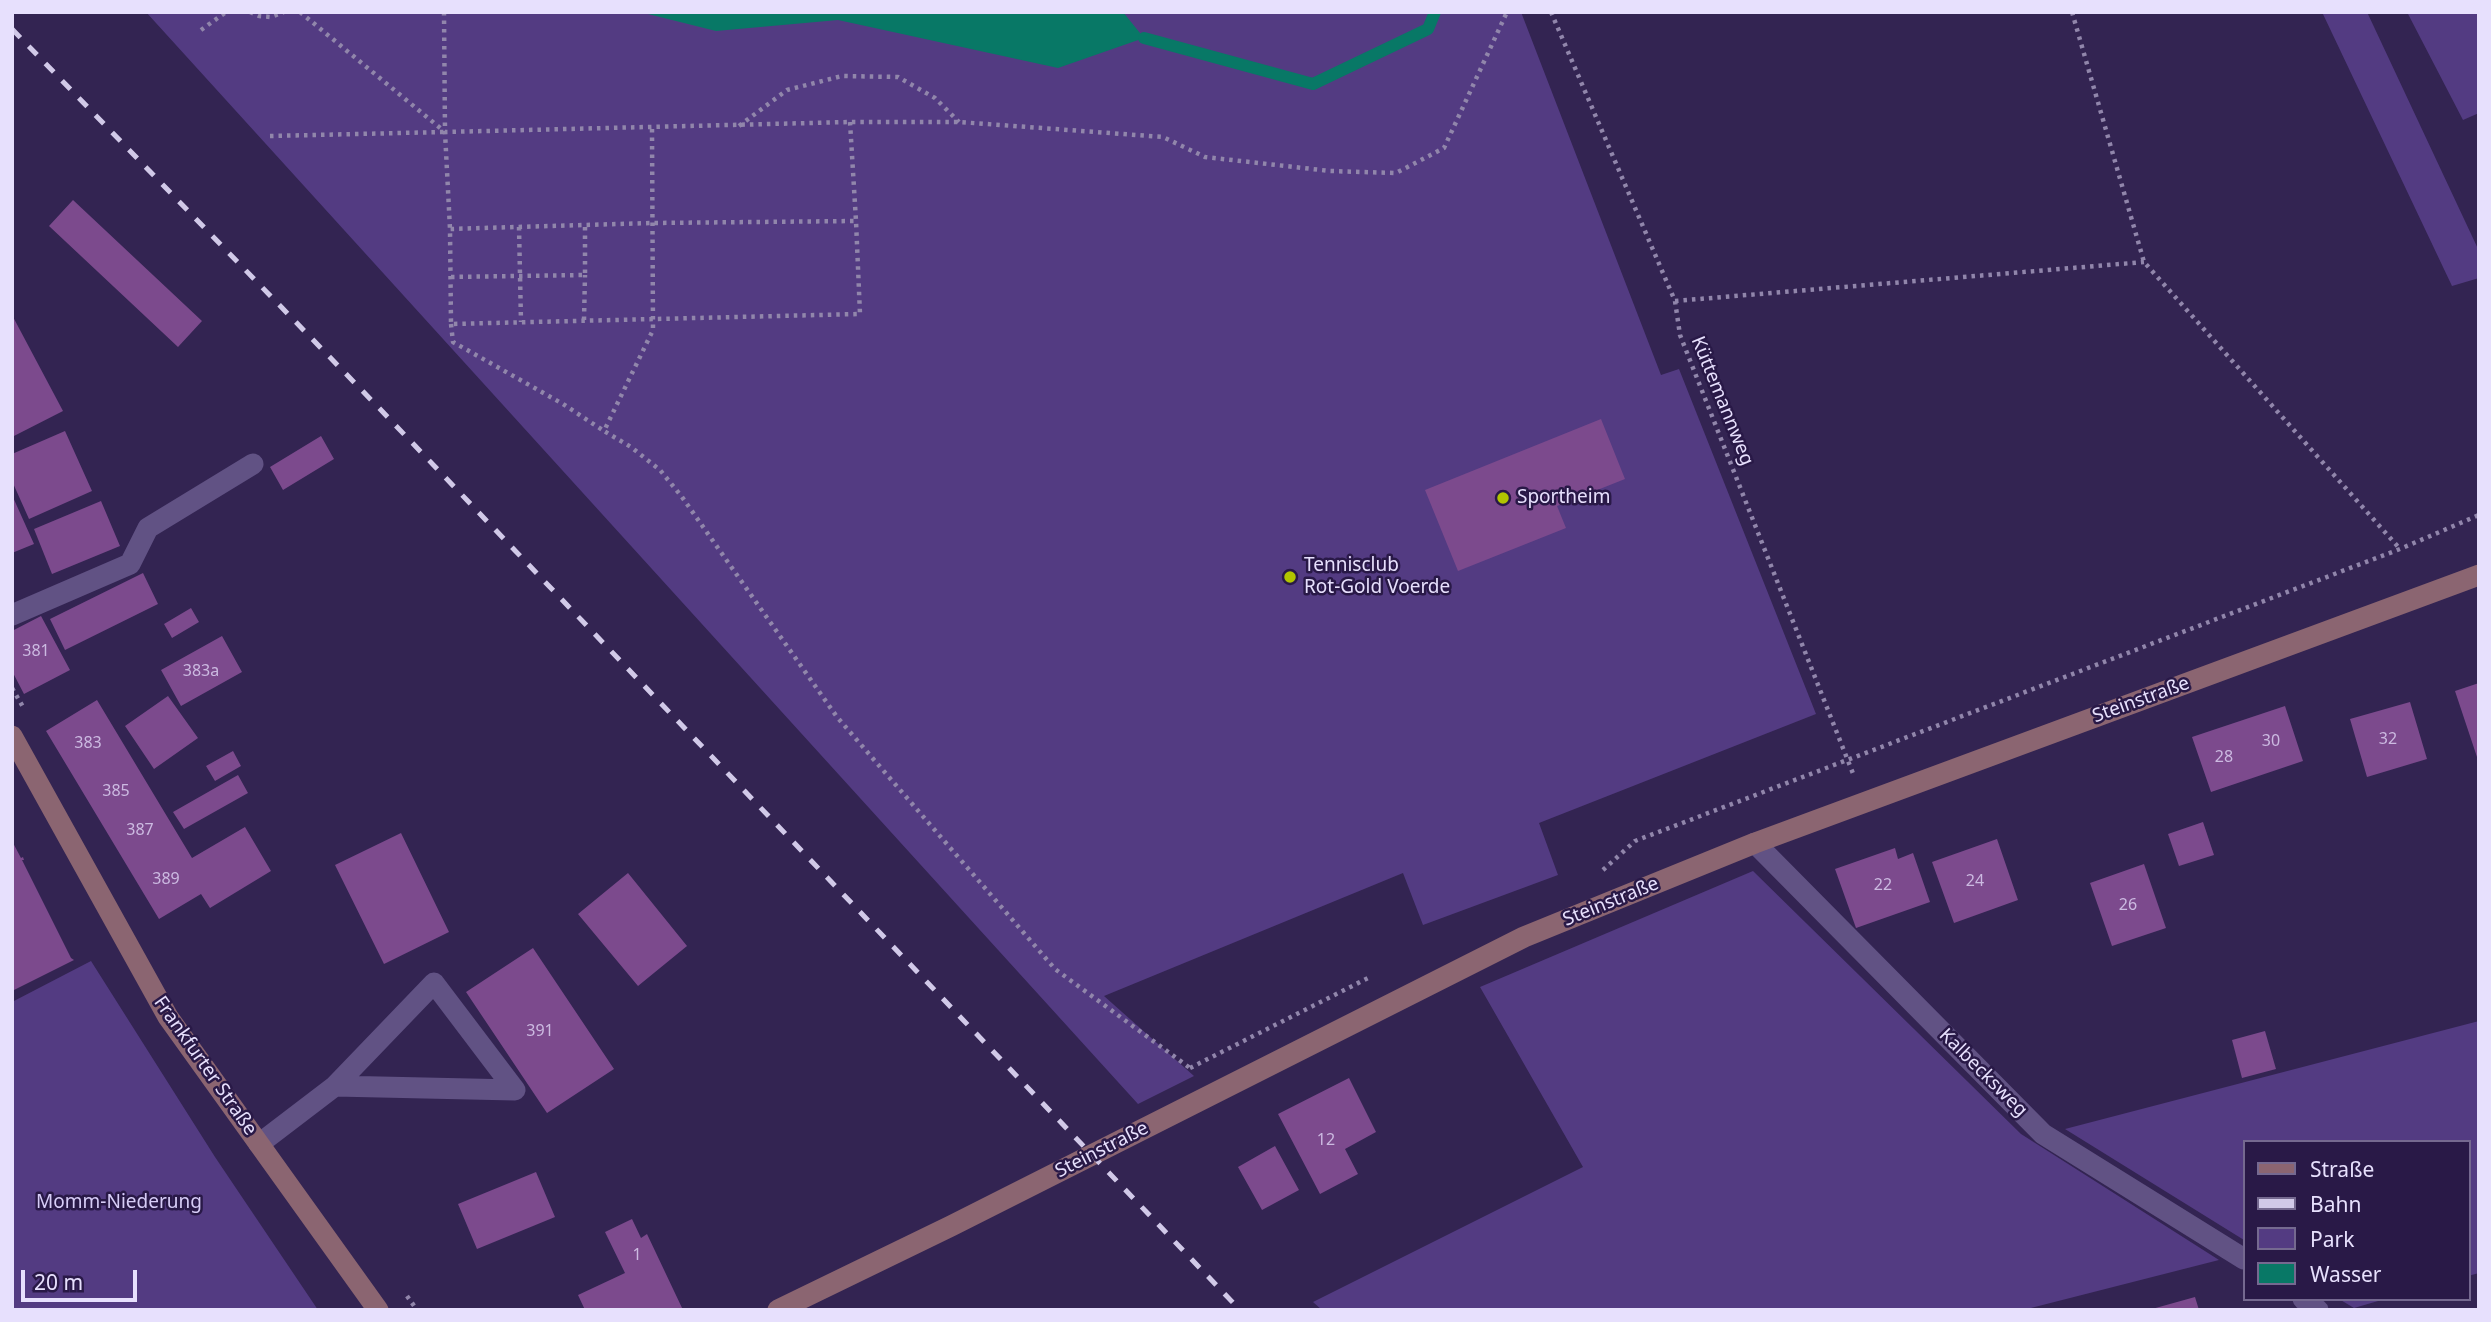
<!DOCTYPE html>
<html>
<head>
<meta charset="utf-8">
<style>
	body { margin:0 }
	#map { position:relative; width:2491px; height:1322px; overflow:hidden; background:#332452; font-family:"Noto Sans",sans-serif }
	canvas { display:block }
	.frame { position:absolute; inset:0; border:14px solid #e7e0fd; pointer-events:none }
	.legend { position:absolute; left:2243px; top:1140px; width:228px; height:161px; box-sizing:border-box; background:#291947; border:2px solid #756990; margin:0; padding:9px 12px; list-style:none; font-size:21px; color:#e7e0fd }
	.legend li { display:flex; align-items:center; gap:14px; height:35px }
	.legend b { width:35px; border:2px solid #756990 }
	.scale { position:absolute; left:21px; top:1270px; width:116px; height:32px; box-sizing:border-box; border:4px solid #e7e0fd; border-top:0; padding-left:9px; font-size:21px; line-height:24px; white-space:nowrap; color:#e7e0fd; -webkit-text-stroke:5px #291947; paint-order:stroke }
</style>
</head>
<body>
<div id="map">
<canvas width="2491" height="1322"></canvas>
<div class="frame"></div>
<ul class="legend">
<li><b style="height:9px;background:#8b6571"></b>Straße</li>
<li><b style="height:9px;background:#d1c9e8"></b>Bahn</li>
<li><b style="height:19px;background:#533b82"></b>Park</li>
<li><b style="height:19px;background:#087866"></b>Wasser</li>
</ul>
<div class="scale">20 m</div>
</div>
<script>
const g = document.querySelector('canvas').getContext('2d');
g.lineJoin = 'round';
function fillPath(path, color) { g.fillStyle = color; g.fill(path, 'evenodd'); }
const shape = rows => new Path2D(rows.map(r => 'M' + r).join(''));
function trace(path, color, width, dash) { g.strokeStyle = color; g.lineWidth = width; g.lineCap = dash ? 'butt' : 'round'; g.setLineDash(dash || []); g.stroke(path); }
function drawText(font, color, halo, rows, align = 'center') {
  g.font = font + ' "Noto Sans",sans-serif'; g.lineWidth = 5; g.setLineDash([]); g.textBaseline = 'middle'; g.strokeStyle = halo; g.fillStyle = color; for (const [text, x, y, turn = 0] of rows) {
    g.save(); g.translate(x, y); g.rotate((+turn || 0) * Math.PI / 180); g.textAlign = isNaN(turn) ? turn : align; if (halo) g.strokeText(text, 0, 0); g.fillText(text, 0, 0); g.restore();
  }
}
const green = shape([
	[146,12,1521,12,1661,375,1679,369,1816,714,1539,823,1558,875,1423,925,1403,873,1104,996,1194,1076,1138,1104],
	[2322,12,2367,12,2479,251,2479,278,2452,286],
	[2407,12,2479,12,2479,113,2463,120],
	[1753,871,2021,1134,2219,1260,2023,1310,1322,1310,1313,1302,1583,1167,1480,987],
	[91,961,215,1157,318,1310,12,1310,12,1002],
	[2479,1021,2479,1273,2468,1276,2468,1142,2244,1142,2244,1240,2065,1129],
	[2339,1299,2385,1299,2354,1308]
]);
const water = shape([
	[640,12,1123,12,1144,38,1058,68,838,20,716,31]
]);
const stream = shape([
	[1144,38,1313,84,1428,29,1435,12]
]);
const building = shape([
	[73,200,202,321,178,347,49,226],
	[12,315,63,411,12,437],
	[1601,419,1625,479,1557,506,1566,528,1458,571,1425,490],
	[65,431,92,491,29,519,12,481,12,454],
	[321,436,334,459,283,490,270,467],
	[12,495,34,544,12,553],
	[101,501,120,546,52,574,34,529],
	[143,573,158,604,65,650,50,619],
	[191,608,199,622,172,638,164,624],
	[41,616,70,670,24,694,12,671,12,631],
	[222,636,242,672,181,706,161,670],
	[2479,683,2479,760,2478,760,2455,691],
	[168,696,198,738,154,769,125,726],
	[97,700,192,858,245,827,271,871,210,908,201,894,159,919,46,731],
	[2410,702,2427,759,2367,777,2350,719],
	[2285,706,2303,761,2211,792,2192,737],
	[233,751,241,766,215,781,206,766],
	[238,775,248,793,184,829,173,812],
	[2203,822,2214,855,2179,866,2168,834],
	[401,833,449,932,384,964,335,865],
	[1997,839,2018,900,1954,923,1932,862],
	[12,841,21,858,23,857,24,860,22,860,71,958,74,960,12,991],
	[1895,848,1898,859,1913,853,1930,902,1856,928,1835,869],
	[2144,864,2166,928,2112,946,2090,883],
	[628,873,687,946,638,986,578,914],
	[533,948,614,1069,547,1113,466,992],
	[2265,1031,2276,1069,2242,1078,2232,1040],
	[1349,1078,1376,1132,1345,1149,1358,1174,1320,1194,1278,1114],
	[1275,1146,1299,1190,1262,1210,1238,1167],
	[536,1172,555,1217,477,1249,458,1204],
	[632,1219,641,1238,647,1234,683,1310,585,1310,578,1295,625,1273,605,1232],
	[2195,1297,2199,1310,2152,1310,2152,1309]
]);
const path = shape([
	[250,12,259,16,271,17,284,12],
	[300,12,445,132,450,229],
	[444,12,445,132,850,122,959,122,1163,137,1205,157,1330,171,1396,173,1444,148,1507,12],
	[1551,12,1675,301,1680,335,1854,776],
	[2072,12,2144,262,2400,549],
	[201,30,226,12],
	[850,122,856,221,860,314,451,324,450,229,651,223,856,221],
	[739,126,787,90,842,76,898,77,935,98,959,122],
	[652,129,653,330,604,431,631,447,660,470,682,497,837,717,1055,969,1190,1068],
	[270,136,444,132],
	[519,227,521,322],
	[451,277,585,275,585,225],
	[1675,301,2144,262],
	[584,320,585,275],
	[451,324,453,342,563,404,604,431],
	[12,688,23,707],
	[1603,870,1635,841,2400,549,2479,515],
	[1190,1068,1370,977],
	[407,1296,417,1310]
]);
const lane = shape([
	[12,615,130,564,148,528,253,464],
	[259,1144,335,1086,434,983,515,1090,335,1086]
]);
const street = shape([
	[1755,843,2043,1134,2244,1259],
	[2303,1299,2318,1310]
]);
const secondary = shape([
	[12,736,168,1017,378,1310],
	[778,1310,951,1226,1524,937,1755,843,2479,575]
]);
const rail = shape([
	[12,29,379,408,1240,1310]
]);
const markers = [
	[1503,498,7,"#b1c500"],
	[1290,577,7,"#b1c500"]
];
const numberNames = [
	["381",36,651],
	["383a",201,671],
	["32",2388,739],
	["30",2271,741],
	["383",88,743],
	["28",2224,757],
	["385",116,791],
	["387",140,830],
	["389",166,879],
	["24",1975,881],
	["22",1883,885],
	["26",2128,905],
	["391",540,1031],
	["12",1326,1140],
	["1",637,1255]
];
const streetNames = [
	["Küttemannweg",1722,401,68],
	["Steinstraße",2141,700,-20],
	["Steinstraße",1611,902,-22],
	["Frankfurter Straße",205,1066,55],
	["Kalbecksweg",1983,1073,45],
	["Steinstraße",1102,1150,-27]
];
const poiNames = [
	["Sportheim",1517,498],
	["Tennisclub",1304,566],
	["Rot-Gold Voerde",1304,588]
];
const parkNames = [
	["Momm-Niederung",119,1203]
];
fillPath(green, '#533b82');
fillPath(water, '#087866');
trace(stream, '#087866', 12);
fillPath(building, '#7c4a8d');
trace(path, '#9186ab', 4.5, [3.5, 5]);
trace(lane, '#615284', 21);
trace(street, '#615284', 21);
trace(secondary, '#8b6571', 21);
trace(rail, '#d1c9e8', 5, [12, 12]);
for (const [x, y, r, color] of markers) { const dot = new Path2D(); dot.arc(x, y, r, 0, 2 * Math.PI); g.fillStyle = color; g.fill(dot); trace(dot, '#291947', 2.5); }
drawText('16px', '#ccbae1', null, numberNames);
drawText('19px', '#e7e0fd', '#291947', streetNames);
drawText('19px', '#e7e0fd', '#291947', poiNames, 'left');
drawText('19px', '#d7cdf7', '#291947', parkNames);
</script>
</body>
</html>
